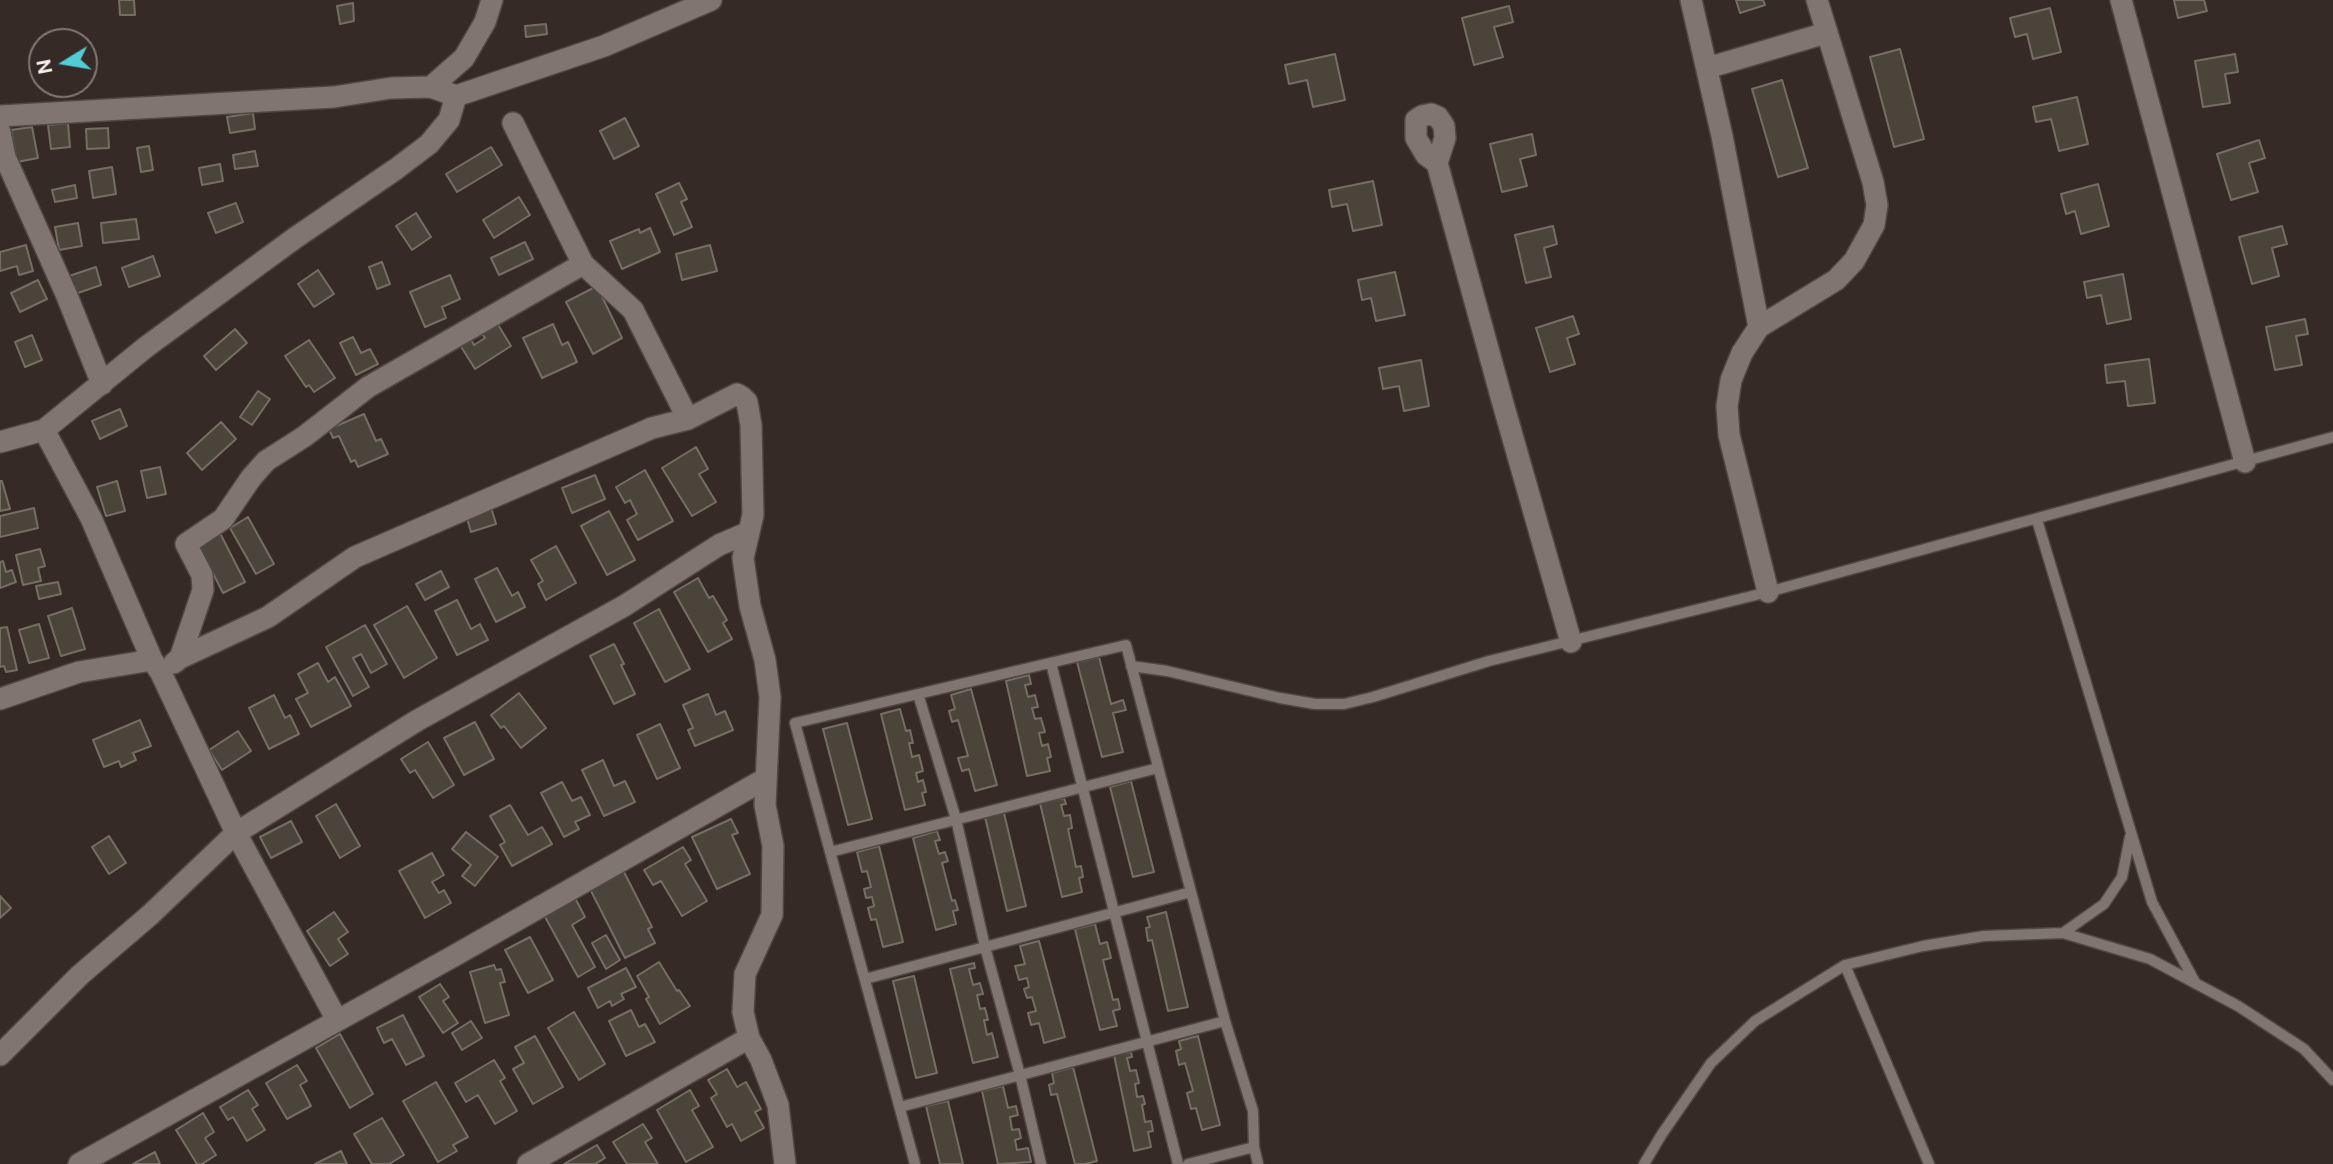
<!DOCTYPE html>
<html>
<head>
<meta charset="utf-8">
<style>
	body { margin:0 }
	#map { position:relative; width:2333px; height:1164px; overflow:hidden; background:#352a25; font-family:"Public Sans",sans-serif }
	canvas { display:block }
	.north { position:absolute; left:28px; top:28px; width:70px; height:70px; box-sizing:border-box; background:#352a25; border:2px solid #827874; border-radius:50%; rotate:259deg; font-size:19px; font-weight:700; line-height:28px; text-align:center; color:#f5eeeb }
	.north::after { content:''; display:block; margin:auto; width:24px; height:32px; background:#51ccd5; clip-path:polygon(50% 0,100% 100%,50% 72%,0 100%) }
</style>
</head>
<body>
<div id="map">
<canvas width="2333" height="1164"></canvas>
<div class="north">N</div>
</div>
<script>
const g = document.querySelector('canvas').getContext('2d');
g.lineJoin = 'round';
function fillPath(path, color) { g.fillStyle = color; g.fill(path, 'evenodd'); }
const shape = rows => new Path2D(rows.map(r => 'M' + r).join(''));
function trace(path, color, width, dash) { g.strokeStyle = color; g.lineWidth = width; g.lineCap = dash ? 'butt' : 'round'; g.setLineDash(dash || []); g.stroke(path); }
const building = shape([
	[119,0,134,0,135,15,120,15,119,0],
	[1736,0,1763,0,1765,5,1740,13,1736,0],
	[2174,0,2204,0,2207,11,2178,18,2174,0],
	[353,3,354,21,340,24,337,6,353,3],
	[1509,6,1513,22,1494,27,1503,57,1474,65,1462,18,1509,6],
	[2050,8,2061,52,2033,59,2027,34,2015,37,2010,18,2050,8],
	[546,24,547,34,526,37,525,26,546,24],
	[1900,49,1924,139,1894,147,1870,57,1900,49],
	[1335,54,1345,100,1313,107,1307,80,1289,84,1285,65,1335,54],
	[2235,54,2238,72,2225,74,2230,103,2203,107,2195,61,2235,54],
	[1782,80,1808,168,1778,177,1752,89,1782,80],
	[2077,97,2088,144,2059,151,2051,119,2036,122,2033,107,2077,97],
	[253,113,255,129,230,133,227,117,253,113],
	[625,118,639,146,614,159,600,131,625,118],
	[68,123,70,147,51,149,48,125,68,123],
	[32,127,38,158,17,162,11,130,32,127],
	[108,128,109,148,87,149,86,129,108,128],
	[1532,134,1536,155,1520,159,1527,186,1502,192,1490,144,1532,134],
	[2259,140,2265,158,2249,163,2258,192,2231,200,2217,154,2259,140],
	[149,146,153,170,141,172,137,148,149,146],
	[491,147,502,165,457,192,446,174,491,147],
	[255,151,258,166,235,169,233,155,255,151],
	[220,164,223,181,202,185,199,168,220,164],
	[112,167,116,194,93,198,89,171,112,167],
	[1373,181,1382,225,1353,231,1347,204,1332,207,1329,190,1373,181],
	[679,183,687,199,681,202,692,227,674,235,656,194,679,183],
	[2098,184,2109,226,2081,234,2075,211,2066,214,2061,194,2098,184],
	[75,185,77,198,55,202,52,190,75,185],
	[519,197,530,215,494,238,483,220,519,197],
	[236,203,243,222,216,233,208,213,236,203],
	[416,213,431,237,412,250,396,226,416,213],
	[136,219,139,239,103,243,101,223,136,219],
	[78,223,82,246,59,250,55,227,78,223],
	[1553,226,1557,244,1544,248,1551,277,1526,283,1515,235,1553,226],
	[2282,226,2287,244,2272,248,2279,276,2252,284,2239,237,2282,226],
	[650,228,660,252,622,269,610,241,639,229,640,233,650,228],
	[525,242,533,259,499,275,491,258,525,242],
	[26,245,33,271,19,275,17,266,0,271,0,252,26,245],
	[710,245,717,271,682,280,676,254,710,245],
	[153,256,160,276,129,287,122,268,153,256],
	[382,262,390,284,377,289,369,267,382,262],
	[96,267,101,285,75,294,69,276,96,267],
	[318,270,334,294,314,307,298,284,318,270],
	[1395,272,1405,315,1376,321,1371,298,1362,300,1358,280,1395,272],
	[2123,274,2131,319,2107,324,2101,295,2087,298,2084,282,2123,274],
	[450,275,460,299,442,307,446,318,425,327,410,292,450,275],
	[38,280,47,299,20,312,11,293,38,280],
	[597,286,622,338,593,354,566,302,597,286],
	[1573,316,1579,334,1567,338,1575,364,1550,372,1536,328,1573,316],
	[2305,319,2308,334,2296,336,2302,365,2275,370,2266,327,2305,319],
	[497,323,511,346,475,369,460,345,470,338,474,345,485,338,481,333,497,323],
	[553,324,562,345,568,342,577,362,542,378,523,338,553,324],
	[235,329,247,343,216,370,204,356,235,329],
	[32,335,42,360,25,367,15,342,32,335],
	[353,337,361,353,370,349,378,364,356,375,340,343,353,337],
	[309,340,335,378,314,392,309,385,306,387,285,356,309,340],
	[2149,359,2155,403,2128,406,2125,381,2107,383,2105,365,2149,359],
	[1421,360,1429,406,1404,411,1399,386,1383,389,1379,368,1421,360],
	[258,391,270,399,252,425,240,417,258,391],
	[120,409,127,426,100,439,92,421,120,409],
	[364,414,376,441,381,439,388,454,358,467,355,460,351,462,339,436,333,438,329,429,364,414],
	[221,422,236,439,202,470,187,453,221,422],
	[696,447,708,469,699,474,716,502,692,516,662,468,696,447],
	[160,467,166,494,147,498,141,471,160,467],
	[645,470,673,521,638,540,627,520,637,514,630,500,625,503,616,487,645,470],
	[595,475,605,499,572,513,562,488,595,475],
	[0,481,2,481,10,509,0,511,0,481],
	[117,481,125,511,106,516,97,487,117,481],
	[491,507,496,524,471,532,466,515,491,507],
	[34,508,38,528,0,537,0,516,34,508],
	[609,511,635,560,607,575,581,526,609,511],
	[248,517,274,564,256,574,230,528,248,517],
	[220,533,245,582,223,593,198,544,220,533],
	[556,546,576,583,546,600,538,584,543,581,531,560,556,546],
	[40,549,45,566,38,568,41,581,23,585,16,555,40,549],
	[3,561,6,572,12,570,16,582,0,588,0,562,3,561],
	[497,568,512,596,518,592,525,607,496,622,475,579,497,568],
	[441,571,449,587,425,600,416,584,441,571],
	[698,578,709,598,713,596,727,620,723,623,732,639,708,652,674,592,698,578],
	[58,582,61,594,39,599,36,586,58,582],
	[457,600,471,629,480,624,488,640,457,655,435,611,457,600],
	[407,606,437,658,404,678,374,625,407,606],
	[72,608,85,649,61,656,48,616,72,608],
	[659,609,690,669,665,682,634,623,659,609],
	[39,624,49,658,29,663,19,630,39,624],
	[365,625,387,664,371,673,361,654,353,658,369,687,353,696,326,647,365,625],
	[7,627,17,670,6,672,4,666,0,667,0,628,7,627],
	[614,644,624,664,621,665,635,694,614,704,590,656,614,644],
	[1099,657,1111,704,1123,700,1126,710,1113,713,1123,752,1102,757,1077,662,1099,657],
	[318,663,328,682,335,677,351,706,311,727,296,699,308,693,298,674,318,663],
	[1029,675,1031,684,1025,685,1028,697,1035,695,1038,707,1032,708,1035,719,1041,718,1045,732,1039,733,1042,746,1048,744,1051,757,1047,758,1050,771,1027,776,1006,681,1029,675],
	[971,689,997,785,975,791,969,769,962,771,958,758,968,756,958,720,952,722,949,711,955,709,951,695,971,689],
	[519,693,546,728,521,748,504,726,501,728,491,715,519,693],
	[708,694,716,715,725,711,733,730,695,746,688,730,693,728,683,705,708,694],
	[274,695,285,718,290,715,299,734,269,749,249,708,274,695],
	[900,709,906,731,910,730,913,743,909,743,912,757,919,755,923,771,916,773,918,782,923,780,926,792,922,793,925,805,905,810,881,714,900,709],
	[140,720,151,746,133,753,136,760,121,767,119,761,104,767,93,740,140,720],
	[475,722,494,759,464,775,444,738,475,722],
	[847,723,872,819,848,825,823,729,847,723],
	[660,724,680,768,657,779,637,735,660,724],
	[238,731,251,751,222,770,209,750,238,731],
	[428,742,454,785,433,798,415,770,410,773,401,759,428,742],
	[603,760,614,786,625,781,635,802,604,816,582,770,603,760],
	[1131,781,1154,872,1133,877,1110,787,1131,781],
	[562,782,572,801,581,797,590,815,575,822,579,829,564,837,541,793,562,782],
	[1064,798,1066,804,1061,805,1064,816,1070,815,1072,828,1068,829,1076,867,1081,866,1083,877,1079,878,1082,892,1062,897,1040,803,1064,798],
	[336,804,360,846,340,858,316,816,336,804],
	[510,805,528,835,542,827,552,844,512,866,500,845,505,842,490,816,510,805],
	[1004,813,1026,906,1007,911,985,817,1004,813],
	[731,819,738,833,732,835,750,874,717,889,692,837,731,819],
	[291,821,302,842,271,858,260,837,291,821],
	[937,831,940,840,935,841,939,854,945,852,948,861,942,863,952,901,955,900,958,910,953,911,956,924,936,930,913,838,937,831],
	[466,832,498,857,475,886,462,876,471,865,452,849,466,832],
	[109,836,126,863,109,874,92,847,109,836],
	[879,846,903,942,883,947,876,919,871,920,868,908,874,906,872,897,866,898,864,889,871,887,867,871,862,872,857,852,879,846],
	[683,847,691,860,685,864,707,901,682,916,661,881,653,885,644,870,683,847],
	[432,853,444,875,432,882,439,893,444,890,451,903,425,918,399,871,432,853],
	[623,870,652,927,648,929,655,943,625,958,589,887,623,870],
	[0,896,11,908,0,918,0,896],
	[575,898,585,917,572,925,595,967,578,977,544,915,575,898],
	[334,912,348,932,338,939,348,954,330,966,307,931,334,912],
	[1166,912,1188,1007,1168,1011,1152,940,1148,941,1146,928,1150,927,1147,917,1166,912],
	[1095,924,1100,944,1107,942,1111,958,1103,960,1113,1000,1118,999,1120,1009,1113,1011,1117,1026,1100,1030,1075,929,1095,924],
	[606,935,620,960,606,969,592,943,606,935],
	[530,937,553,980,528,993,505,950,530,937],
	[1039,941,1065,1037,1044,1043,1039,1023,1031,1025,1028,1013,1036,1011,1032,997,1027,998,1024,989,1029,987,1027,978,1019,980,1015,966,1025,964,1020,946,1039,941],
	[659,962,677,991,679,990,690,1006,660,1024,646,999,649,997,637,976,659,962],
	[974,963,975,968,969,969,973,985,980,983,983,994,977,995,980,1009,985,1008,988,1020,984,1020,987,1035,992,1033,998,1057,973,1063,950,969,974,963],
	[494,965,496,970,501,969,505,982,500,983,509,1015,485,1023,470,972,494,965],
	[626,968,636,987,621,994,624,999,612,1006,610,1001,598,1008,588,988,626,968],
	[914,976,937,1073,916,1078,893,981,914,976],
	[440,984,449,997,443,1001,458,1023,443,1033,419,997,440,984],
	[631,1010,639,1027,645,1024,655,1042,626,1056,609,1021,631,1010],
	[574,1012,605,1064,579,1080,548,1028,574,1012],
	[403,1015,424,1056,406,1065,392,1039,384,1043,377,1028,403,1015],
	[471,1021,482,1038,462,1050,452,1033,471,1021],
	[340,1034,373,1094,350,1108,316,1048,340,1034],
	[535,1036,563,1087,533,1104,513,1069,524,1063,515,1047,535,1036],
	[1198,1036,1220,1125,1202,1130,1196,1108,1191,1109,1187,1093,1193,1091,1185,1063,1179,1065,1176,1051,1181,1049,1179,1041,1198,1036],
	[1131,1052,1132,1057,1127,1058,1130,1071,1136,1070,1139,1083,1135,1084,1137,1097,1143,1096,1145,1104,1142,1105,1145,1122,1151,1121,1153,1131,1148,1132,1151,1147,1134,1151,1114,1055,1131,1052],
	[494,1060,505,1078,500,1081,517,1111,495,1124,478,1095,466,1102,455,1083,494,1060],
	[297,1065,307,1081,300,1085,311,1106,287,1119,266,1083,297,1065],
	[1073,1067,1097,1161,1085,1164,1075,1164,1057,1094,1051,1095,1049,1085,1054,1083,1052,1073,1073,1067],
	[727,1069,737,1087,746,1082,761,1109,755,1112,764,1128,741,1141,732,1124,727,1127,711,1098,717,1094,708,1080,727,1069],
	[436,1082,468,1137,453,1145,457,1151,438,1162,403,1101,436,1082],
	[1003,1086,1008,1108,1016,1106,1018,1115,1010,1117,1012,1130,1019,1129,1021,1138,1015,1140,1017,1150,1028,1148,1031,1162,998,1164,982,1091,1003,1086],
	[248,1090,258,1105,252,1109,265,1130,247,1141,233,1117,228,1120,220,1107,248,1090],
	[690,1090,699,1106,692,1110,713,1147,686,1162,657,1110,690,1090],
	[948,1101,963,1164,940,1164,926,1106,948,1101],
	[203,1113,214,1132,205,1138,216,1155,202,1164,197,1164,176,1130,203,1113],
	[382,1118,404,1155,389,1164,372,1164,354,1134,382,1118],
	[643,1124,652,1138,645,1142,658,1164,627,1164,613,1142,643,1124],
	[597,1145,605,1158,595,1164,564,1164,597,1145],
	[341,1151,347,1164,315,1164,341,1151],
	[155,1152,160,1164,133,1164,155,1152]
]);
const service = shape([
	[2037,520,2152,902,2196,984],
	[1051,663,1178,1164],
	[1131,666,1167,671,1280,698,1315,704,1344,704,1373,697,1489,661,1768,592,2333,437],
	[918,694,956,819,985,947,1020,1075,1041,1164],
	[830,852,1158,768],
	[2063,933,2104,904,2122,877,2130,837],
	[1845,965,1929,1164],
	[865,979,1191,892],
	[900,1107,1225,1021],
	[915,1164,795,723,1126,645,1225,1021,1253,1111,1254,1147,1258,1164],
	[1188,1164,1254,1147],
	[1644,1164,1662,1134,1711,1063,1755,1021,1845,965,1923,946,1984,936,2063,933,2150,959,2238,1006,2304,1049,2333,1080]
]);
const minor = shape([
	[1691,0,1722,136,1759,327],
	[2121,0,2245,462],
	[1707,68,1826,33],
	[431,87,464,58,485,22,492,0],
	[0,116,334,97,391,88,431,87,456,96,604,46,711,0],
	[513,123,583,264,633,310,688,419],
	[0,132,5,157,67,296,102,384],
	[1437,163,1426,155,1416,138,1416,120,1422,116,1431,114,1438,117,1444,126,1445,138,1437,163,1502,400,1571,642],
	[44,430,91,518,152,660,161,673,236,833,337,1020],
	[0,442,44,430,146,347,295,238,396,169,429,144,449,120,456,96],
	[1768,592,1729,435,1727,406,1731,380,1742,353,1759,327,1836,280,1854,261,1874,225,1877,205,1873,182,1817,0],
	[180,658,268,617,355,557,652,428,688,419,737,394,742,397,747,402,751,425,753,515,743,558,750,606,765,660,770,697,765,805,773,846,772,915,745,974,743,1012,749,1038,761,1060,778,1105,785,1164],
	[174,663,180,658,203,590,202,575,186,544,223,519,251,478,266,461,305,436,368,387,583,264],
	[0,699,79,672,152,660],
	[0,1055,80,975,150,915,236,833,418,720,624,606,719,545,747,533],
	[79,1164,452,957,765,779],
	[528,1164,749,1038]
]);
fillPath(building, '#4a443a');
trace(building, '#756e64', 2);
trace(service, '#504843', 13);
trace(minor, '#504843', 24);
trace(service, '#81756f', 10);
trace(minor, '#81756f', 21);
</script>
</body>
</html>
